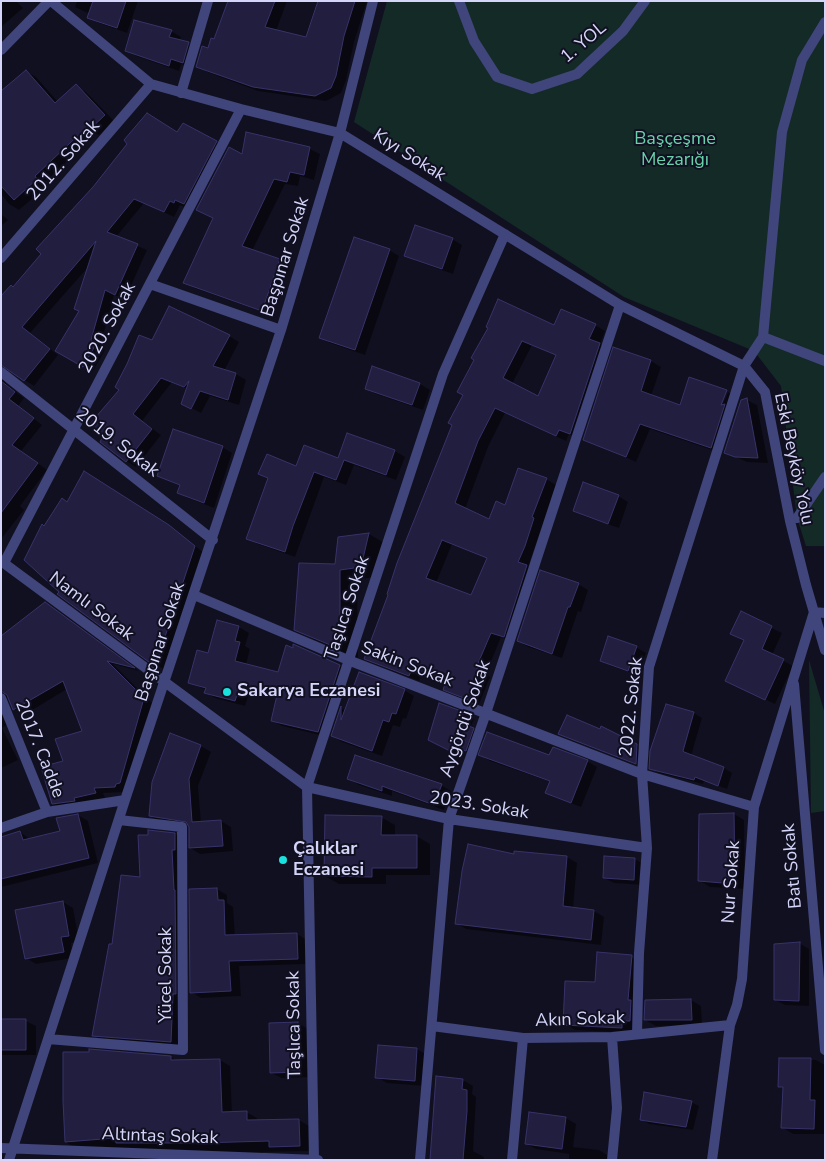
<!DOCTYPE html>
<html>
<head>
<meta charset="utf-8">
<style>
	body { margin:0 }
	#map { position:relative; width:826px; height:1161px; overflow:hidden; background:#111021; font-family:"Nunito Sans",sans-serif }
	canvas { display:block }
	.frame { position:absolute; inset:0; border:2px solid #d5d5fa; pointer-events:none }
</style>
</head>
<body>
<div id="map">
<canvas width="826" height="1161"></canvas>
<div class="frame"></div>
</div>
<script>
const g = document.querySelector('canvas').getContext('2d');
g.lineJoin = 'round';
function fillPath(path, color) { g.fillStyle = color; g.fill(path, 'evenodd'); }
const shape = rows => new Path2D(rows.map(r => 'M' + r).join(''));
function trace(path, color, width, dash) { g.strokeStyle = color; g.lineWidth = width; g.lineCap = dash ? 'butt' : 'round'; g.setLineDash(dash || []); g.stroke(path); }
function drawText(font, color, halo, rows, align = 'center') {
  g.font = font + ' "Nunito Sans",sans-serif'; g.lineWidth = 4; g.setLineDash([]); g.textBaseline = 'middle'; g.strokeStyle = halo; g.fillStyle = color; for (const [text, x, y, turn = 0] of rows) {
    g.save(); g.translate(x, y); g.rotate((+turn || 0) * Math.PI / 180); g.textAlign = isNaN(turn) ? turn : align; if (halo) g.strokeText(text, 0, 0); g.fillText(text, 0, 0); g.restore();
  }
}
const green = shape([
	[387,1,825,1,825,546,806,546,797,518,781,386,754,351,624,297,354,122],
	[809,660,825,714,825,811,811,813]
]);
const shadow = shape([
	[1,1,16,1,23,8,1,27],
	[77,1,138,1,127,33,99,23,89,17,90,14,75,7],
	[231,1,287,1,276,31,307,39,319,1,367,1,354,42,346,80,341,93,326,101,258,91,207,72,197,66,215,41],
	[171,31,181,37,179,41,188,44,198,49,193,68,181,64,179,71,136,56,126,50],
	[26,71,36,77,58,102,76,86,86,92,114,121,99,135,96,134,44,183,47,186,19,210,9,204,1,194,1,93],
	[178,133,216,142,226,147,194,208,185,204,184,207,180,205,174,217,144,203,116,237,147,250,125,299,114,295,100,347,105,350,93,371,57,351,80,311,90,265,30,333,58,355,34,386,9,370,5,373,3,378,6,384,24,398,18,406,42,425,21,451,47,470,20,506,24,510,1,539,1,298],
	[247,134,310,149,320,154,314,180,300,176,298,186,285,184,252,251,280,260,290,266,272,315,194,288,184,282,242,156],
	[1,214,8,220,1,226],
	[452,239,462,245,453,274,416,261,406,255],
	[389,250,399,256,365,355,330,343,320,338],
	[595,325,605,331,600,344,610,350,580,439,569,434,566,441,505,413,488,447,465,509,490,520,505,506,546,479,556,485,528,567,537,572,514,642,501,637,486,674,490,677,479,704,445,689,446,685,421,675,419,681,376,664,366,658,476,360,555,326],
	[532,345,557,355,539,397,512,384],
	[452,544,488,559,472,597,436,583],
	[229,336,239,342,224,371,236,374,246,380,239,405,210,396,201,413,183,404,188,389,172,382,142,421,161,435,136,467,126,461,121,389,152,342],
	[614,349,651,361,661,367,651,396,681,407,720,411,728,392,736,397,721,453,650,429,636,462,585,439],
	[420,384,430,390,423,410,376,394,366,389],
	[747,400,757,405,768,463,747,462,725,452],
	[222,447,232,453,214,508,188,498,178,493,181,486,158,476],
	[395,451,405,457,396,480,354,465,346,485,324,477,295,557,258,544,248,539,269,479,260,474],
	[94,479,179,533,204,553,163,669,59,594,61,592,45,528],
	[618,496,628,502,619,528,584,516,574,510],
	[369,534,386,544,378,577,357,579,358,658,313,639,296,629,336,565,340,538],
	[578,584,588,590,581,612,578,611,562,658,528,647,518,641],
	[45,604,139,671,113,664,153,704,125,792,103,793,105,798,63,809,53,803,65,761,83,731,67,689,24,715,14,709,8,696,4,702,10,723,2,728,18,760,1,768,1,637],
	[741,613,782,633,772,655,793,666,775,704,726,681,745,641,732,633],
	[218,622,239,627,249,633,245,646,250,649,246,665,278,674,339,666,350,672,328,737,282,726,272,721,278,697,250,690,245,706,215,698,205,692,206,690,189,682,209,655],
	[636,647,646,653,638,675,611,666,601,660],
	[404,690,414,696,406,719,403,718,400,727,393,725,382,756,342,742,332,736,342,708,346,711],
	[440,704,474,719,470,728,483,734,476,755,464,751,463,757,439,746],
	[666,705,694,713,702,718,691,756,724,768,732,773,727,789,704,781,703,784,659,773,651,768],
	[560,734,636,745,644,750,643,767],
	[171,735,201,746,211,752,198,786,201,823,221,821,231,827,233,851,200,854,190,848,190,826,160,822,150,816],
	[480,755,550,756,587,761,597,767,581,807,557,798,547,792,551,782,490,761],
	[349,779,441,785,451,791,444,810,392,791,392,796,359,785],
	[734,814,744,820,745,889,710,887,700,881],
	[78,815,88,821,98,863,1,887,1,838,20,832,30,839,61,832],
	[381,817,395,825,395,836,416,836,430,844,430,875,386,875,386,884,339,884,325,876],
	[175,834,185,840,181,1047,103,1041,93,1035,113,945,141,879],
	[515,852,567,857,577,863,573,908,594,911,604,917,601,945,466,929,456,923,515,855],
	[635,859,645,865,644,885,614,883,604,878],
	[217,889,227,895,227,903,233,907,235,936,297,934,307,940,308,964,239,966,241,996,201,998,191,992],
	[63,902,73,908,79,941,71,943,73,958,36,964,26,958],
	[799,943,809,949,809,1006,785,1005,775,1000],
	[631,957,642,963,632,1033,575,1030,565,1024,596,983],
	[691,1000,701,1006,702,1025,656,1026,645,1020,646,1001],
	[1,1021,26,1021,36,1026,36,1055,1,1055],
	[298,1023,308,1029,310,1077,282,1078,271,1073],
	[379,1046,417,1049,427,1055,425,1086,387,1083,377,1077],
	[171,1057,177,1061,220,1060,230,1066,232,1113,246,1112,257,1118,257,1121,299,1120,309,1126,310,1151,263,1152,263,1156,77,1149,67,1143,64,1101],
	[780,1059,816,1060,825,1065,824,1134,793,1134,783,1128,784,1089,779,1086],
	[437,1078,463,1080,473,1086,472,1094,476,1097,473,1151,484,1157,484,1160,430,1160],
	[691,1102,699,1106,693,1130,649,1124,641,1119],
	[566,1118,576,1124,573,1147,599,1150,609,1156,609,1160,569,1160,569,1154,536,1149,526,1144],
	[68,1159,97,1160,68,1160]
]);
const building = shape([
	[93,1,126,1,117,28,87,18,93,1],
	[228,1,275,1,265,27,306,37,318,1,355,1,344,36,336,76,331,88,315,96,253,87,196,67,202,46,208,48,211,38,214,39,228,1],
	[134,20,172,30,169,37,189,42,183,63,171,59,169,66,125,51,134,20],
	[26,70,55,103,76,84,105,115,88,131,86,128,35,176,37,179,14,200,1,186,1,91,26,70],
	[147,113,177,132,183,123,217,141,184,204,175,200,174,203,170,201,164,212,134,199,107,232,138,244,115,295,105,290,91,340,96,344,83,367,55,351,79,311,74,309,96,241,22,327,50,349,24,381,1,365,1,296,11,285,13,287,41,254,36,249,93,187,127,144,124,140,147,113],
	[246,132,310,147,304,175,290,172,287,182,274,179,242,246,280,259,262,311,183,283,213,218,196,210,229,147,242,154,246,132],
	[415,225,453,238,442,269,404,256,415,225],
	[354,237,390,249,355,350,319,338,354,237],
	[498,299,554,325,561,309,596,324,589,339,600,343,570,434,559,430,556,436,495,408,478,441,455,503,489,519,496,501,505,505,518,468,547,478,532,517,534,518,525,546,518,562,527,565,504,637,491,633,476,668,481,670,469,700,443,690,445,684,411,671,409,676,364,659,388,595,387,594,397,563,452,425,448,423,463,395,457,392,474,360,471,358,488,328,486,327,498,299],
	[522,341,556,355,538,396,503,378,522,341],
	[442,540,487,558,471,595,426,578,442,540],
	[169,306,230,335,213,366,236,373,228,400,200,391,191,409,181,404,189,381,184,387,161,378,133,414,152,429,126,462,100,442,103,436,89,425,119,390,115,387,127,364,139,335,152,340,169,306],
	[613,347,651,360,641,391,680,405,689,377,727,390,721,405,725,404,711,448,640,424,626,457,583,440,613,347],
	[372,366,420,383,412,405,365,389,372,366],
	[1,381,15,392,9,399,34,418,12,445,38,463,1,513,1,381],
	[747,398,758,458,735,457,724,453,741,400,747,398],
	[173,429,223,446,204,503,177,493,180,485,157,476,173,429],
	[347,433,395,450,386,475,344,460,336,480,314,472,293,526,285,552,246,539,268,478,258,474,267,454,296,466,304,445,338,458,347,433],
	[84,471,169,525,195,546,156,664,154,662,153,665,57,594,59,592,24,560,42,524,44,526,62,498,67,502,84,471],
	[583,482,619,495,608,524,573,511,583,482],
	[369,533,361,567,340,570,340,649,294,630,299,563,335,564,338,537,369,533],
	[540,570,579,583,570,607,568,607,552,654,517,641,540,570],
	[45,602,135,668,107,661,144,698,120,783,116,784,115,787,94,788,96,793,74,798,75,801,52,804,41,767,63,761,55,739,82,731,63,681,13,710,7,695,1,691,1,636,45,602],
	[741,611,772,626,762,649,784,659,765,700,725,681,744,640,730,634,741,611],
	[217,620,239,626,235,641,240,642,235,661,278,672,286,645,293,648,293,644,340,665,318,732,271,721,277,695,240,685,235,701,204,693,206,688,188,683,197,650,208,653,217,620],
	[608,636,637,646,628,671,600,661,608,636],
	[359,672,405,689,396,714,392,713,389,722,383,720,372,751,331,736,341,706,341,720,359,672],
	[439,703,464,712,460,723,474,728,466,751,454,747,452,752,428,740,439,703],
	[666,704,694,712,683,751,684,752,724,767,718,786,695,777,694,780,649,769,650,751,666,704],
	[567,715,600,729,601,726,637,744,636,764,558,734,567,715],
	[487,732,549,755,553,747,588,760,571,803,545,793,550,781,478,755,487,732],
	[170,733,201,745,189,779,192,822,221,820,223,846,189,848,189,827,186,822,149,816,152,782,170,733],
	[355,755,442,784,434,805,382,786,382,791,347,779,355,755],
	[734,813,735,884,698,881,699,814,734,813],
	[78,814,89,858,1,879,1,837,20,831,23,840,60,831,56,818,78,814],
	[325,815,382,816,381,835,417,835,417,868,372,868,372,877,324,876,325,815],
	[148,830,175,833,175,850,172,850,174,890,175,890,176,994,173,994,171,1042,92,1036,109,944,112,944,121,875,140,877,138,835,148,835,148,830],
	[468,844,514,854,514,851,567,856,563,906,594,910,591,940,455,924,462,871,468,844],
	[604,856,635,858,634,880,603,878,604,856],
	[217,888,218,900,224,900,225,935,297,933,298,959,229,961,231,991,190,993,189,889,217,888],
	[63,901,69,936,61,937,64,952,25,959,15,910,63,901],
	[800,942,799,1001,774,1000,774,944,800,942],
	[597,952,632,955,628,1000,631,1000,630,1021,622,1021,622,1028,563,1025,565,981,595,982,597,952],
	[691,999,692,1020,644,1020,645,1000,691,999],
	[1,1019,26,1019,26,1050,1,1050,1,1019],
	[298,1022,300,1072,270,1073,269,1023,298,1022],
	[378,1045,417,1048,415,1081,375,1078,378,1045],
	[89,1049,171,1056,171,1060,220,1059,222,1112,247,1111,247,1120,299,1119,300,1146,269,1147,269,1141,199,1143,116,1143,115,1138,65,1142,63,1101,63,1052,89,1052,89,1049],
	[779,1058,811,1058,810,1100,815,1100,814,1129,781,1128,783,1087,778,1087,779,1058],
	[436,1076,463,1079,462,1089,467,1090,467,1111,463,1160,430,1160,436,1076],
	[644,1092,692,1101,686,1127,640,1120,644,1092],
	[529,1112,566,1117,562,1149,525,1144,529,1112]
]);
const pedestrian = shape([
	[459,1,474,41,497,77,532,89,577,74,623,31,645,1],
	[763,337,825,361],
	[744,366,763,337,782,132,802,60,825,22],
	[797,518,825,477]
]);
const minor = shape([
	[51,1,151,84,241,109,340,133,620,305,744,366,765,392,790,521,806,585,825,650],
	[1,50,49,1],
	[181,93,208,1],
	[1,258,151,84],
	[150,284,281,330],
	[1,372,213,540],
	[1,561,307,787,449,819,647,848],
	[4,563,241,109],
	[194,595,348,660,642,774,754,807],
	[794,684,825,1050],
	[1,698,47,812],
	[1,828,47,812,125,800],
	[432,1026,523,1038,612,1037,730,1025],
	[637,1034,639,953,647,848,642,774,649,667,744,366],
	[48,1039,183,1050,182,827,119,820],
	[1,1148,318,1160],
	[314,1159,307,787,443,374,505,234],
	[9,1160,125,800,281,330,340,133,373,1],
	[420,1160,449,819,486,713,620,305],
	[512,1160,523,1038],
	[612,1160,617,1108,612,1037],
	[712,1160,730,1025,737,1005,742,979,754,807,814,612,825,613]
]);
const markers = [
	[227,692,5,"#1ae1dd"],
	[283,860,5,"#1ae1dd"]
];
const streetNames = [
	["1. YOL",584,43,-40],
	["Kıyı Sokak",409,156,32],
	["2012. Sokak",64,161,-49],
	["Başpınar Sokak",286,257,-73],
	["2020. Sokak",108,328,-62],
	["2019. Sokak",117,443,38],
	["Eski Beyköy Yolu",793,459,78],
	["Namlı Sokak",91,607,37],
	["Taşlıca Sokak",348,608,-72],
	["Başpınar Sokak",161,642,-72],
	["Sakin Sokak",407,665,21],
	["2022. Sokak",632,707,-84],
	["Aygördü Sokak",466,719,-71],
	["2017. Cadde",39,749,68],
	["2023. Sokak",479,806,9],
	["Batı Sokak",793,866,-95],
	["Nur Sokak",732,882,-86],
	["Yücel Sokak",167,975,-90],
	["Akın Sokak",580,1020,-2],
	["Taşlıca Sokak",295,1025,-91],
	["Altıntaş Sokak",160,1137,2]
];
const parkNames = [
	["Başçeşme",675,140],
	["Mezarığı",675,161]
];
const poiNames = [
	["Sakarya Eczanesi",237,692],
	["Çalıklar",293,850],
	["Eczanesi",293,871]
];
fillPath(green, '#142a27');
fillPath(shadow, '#0007');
fillPath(building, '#211e40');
trace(building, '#373369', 1);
trace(pedestrian, '#40457b', 10);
trace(minor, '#40457b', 10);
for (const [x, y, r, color] of markers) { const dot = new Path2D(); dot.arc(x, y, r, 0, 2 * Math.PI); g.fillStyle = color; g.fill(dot); trace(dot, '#111021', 2); }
drawText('18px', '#d5d5fa', '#111021', streetNames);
drawText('18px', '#69d2ab', '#111021', parkNames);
drawText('bold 18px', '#d5d5fa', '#111021', poiNames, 'left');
</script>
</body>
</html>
